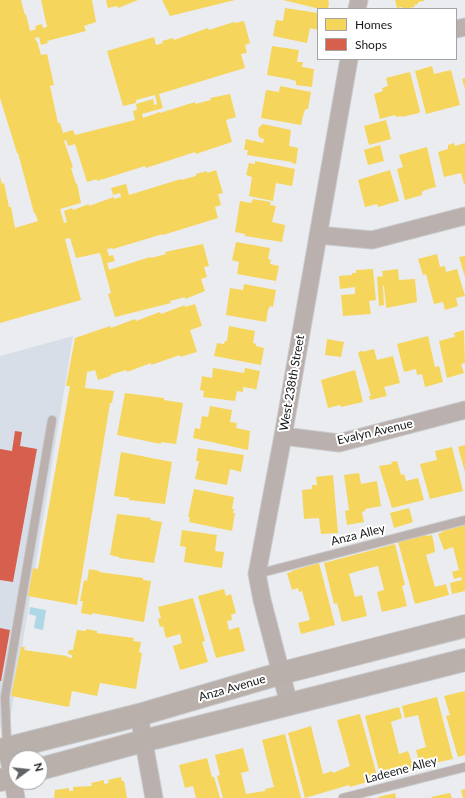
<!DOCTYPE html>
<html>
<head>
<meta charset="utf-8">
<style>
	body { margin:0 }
	#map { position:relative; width:465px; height:798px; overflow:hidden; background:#eaecf0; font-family:Lato,sans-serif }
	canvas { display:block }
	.legend { position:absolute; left:317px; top:8px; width:140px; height:52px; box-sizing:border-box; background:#fff; border:1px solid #a2a3a3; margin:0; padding:5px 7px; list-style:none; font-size:12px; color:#16181a }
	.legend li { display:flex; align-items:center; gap:8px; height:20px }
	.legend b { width:20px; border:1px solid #a2a3a3 }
	.north { position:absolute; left:8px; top:750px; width:40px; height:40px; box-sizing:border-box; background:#fff; border:1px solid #a2a3a3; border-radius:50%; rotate:75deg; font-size:11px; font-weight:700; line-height:16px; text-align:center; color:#16181a }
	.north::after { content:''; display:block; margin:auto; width:14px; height:18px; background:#606265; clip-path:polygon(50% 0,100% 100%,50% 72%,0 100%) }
</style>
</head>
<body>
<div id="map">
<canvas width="465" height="798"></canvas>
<ul class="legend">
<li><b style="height:11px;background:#f6d55c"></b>Homes</li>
<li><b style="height:11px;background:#d6604d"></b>Shops</li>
</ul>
<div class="north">N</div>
</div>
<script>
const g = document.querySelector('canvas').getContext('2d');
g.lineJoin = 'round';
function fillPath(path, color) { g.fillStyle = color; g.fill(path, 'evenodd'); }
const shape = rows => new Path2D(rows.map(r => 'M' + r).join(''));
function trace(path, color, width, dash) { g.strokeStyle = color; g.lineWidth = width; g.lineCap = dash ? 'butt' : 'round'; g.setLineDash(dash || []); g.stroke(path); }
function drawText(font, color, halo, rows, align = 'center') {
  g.font = font + ' Lato,sans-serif'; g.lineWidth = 4; g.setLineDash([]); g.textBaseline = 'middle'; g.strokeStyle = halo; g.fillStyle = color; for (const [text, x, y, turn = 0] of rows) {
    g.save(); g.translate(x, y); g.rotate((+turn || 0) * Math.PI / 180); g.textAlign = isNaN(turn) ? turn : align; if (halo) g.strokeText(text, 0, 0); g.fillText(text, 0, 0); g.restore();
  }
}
const built = shape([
	[73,336,9,727,0,729,0,356]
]);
const water = shape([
	[30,607,46,610,43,630,34,628,36,616,29,614]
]);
const homes = shape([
	[0,0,21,0,25,15,26,14,30,31,36,29,35,26,42,24,43,28,47,27,41,0,92,0,96,22,84,26,86,31,47,41,48,43,41,45,39,37,35,38,36,41,37,41,41,55,47,54,54,85,50,86,58,123,60,123,63,133,73,130,75,135,135,120,133,111,137,110,136,104,153,99,154,105,157,104,155,95,136,100,136,103,123,106,107,51,154,37,156,45,163,43,162,41,173,38,174,40,208,28,209,30,234,22,235,23,244,21,250,43,245,45,247,53,241,54,245,68,159,94,163,108,142,114,143,118,160,112,160,113,195,102,195,104,211,100,210,98,230,94,236,117,226,120,232,142,196,154,195,152,146,168,145,166,97,181,97,179,87,182,75,144,68,146,66,140,64,141,73,167,71,168,76,184,77,183,81,203,60,209,64,223,67,222,64,211,72,208,73,210,89,204,89,206,114,197,114,199,121,197,120,193,113,195,111,188,126,184,129,195,181,179,181,180,196,176,196,174,207,171,207,173,216,170,223,193,218,194,221,205,215,207,218,218,163,235,163,234,113,249,112,248,107,249,109,256,113,255,115,261,107,263,109,270,150,257,151,258,166,254,165,252,203,244,209,266,204,267,207,277,201,279,205,291,185,299,185,297,170,301,171,303,115,317,108,294,111,293,100,253,76,258,70,238,65,239,81,300,0,323,0,177,2,184,4,183,9,207,11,207,15,228,38,221,35,213,34,213,18,153,17,153,0,98],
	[106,0,138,0,118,8,117,6,108,8],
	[162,0,235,0,170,16],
	[283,0,328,0,329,2,328,9,320,9],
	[395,0,424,0,424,1,418,2,418,4,414,5,415,7,403,9,402,7,397,8],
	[285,8,318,13,318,30,310,28,307,43,273,36,276,20,283,21],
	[272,46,299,50,297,62,303,62,302,67,314,69,312,87,296,85,296,81,289,79,267,75],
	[432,66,434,74,451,70,460,105,426,114,415,71],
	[410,72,420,111,419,113,402,117,402,116,396,117,395,115,380,119,374,94,383,91,382,88,388,86,386,78],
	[465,78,465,89,462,79],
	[280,86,311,92,308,109,306,109,304,112,301,125,261,118,266,90,279,92],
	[386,120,391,139,369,145,364,126],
	[263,124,291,130,289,146,298,148,296,164,292,163,292,162,247,155,248,150,244,150,246,139,263,143,264,139,260,138,258,134,259,127],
	[454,143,455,146,465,143,465,184,464,184,461,173,444,177,438,152,448,149,448,145],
	[380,145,384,161,368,165,364,150],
	[427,147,436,187,425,190,422,192,422,195,405,200,397,169,403,167,399,155],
	[255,161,295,169,292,186,276,183,273,201,249,196,252,177,246,175,249,163,255,164],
	[390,170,399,201,378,207,377,204,365,207,358,180],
	[253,199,271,202,270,205,276,206,272,222,285,225,282,242,245,236,245,234,235,232,240,201,251,203],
	[236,242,270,248,268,259,271,260,270,264,279,266,276,281,237,274,239,262,232,260],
	[437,254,440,267,445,266,446,272,457,269,465,296,456,298,458,306,445,310,443,302,434,304,426,274,423,275,418,259],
	[465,256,465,277,459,257],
	[373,269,376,300,369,301,371,314,343,316,341,295,355,294,355,287,340,289,339,276,352,275,352,273,356,273,356,270],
	[398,269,399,280,415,279,417,302,386,308,384,286,383,286,384,305,379,306,377,277,383,276,382,271],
	[244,284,276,290,273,307,270,306,268,310,266,322,226,315,230,288,243,290],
	[195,304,202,326,190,330,197,352,180,357,180,355,151,365,151,363,127,372,126,370,110,375,111,376,98,380,95,370,87,372,85,388,114,391,112,403,110,403,77,605,28,596,33,568,38,569,70,386,66,386,75,338,110,326,111,328,135,319,136,321,160,312,161,314,185,305,185,307],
	[229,326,255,331,253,343,256,344,256,346,264,348,261,365,214,356,217,343,224,344,225,341,227,341],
	[464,330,465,363,461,364,464,373,447,378,439,341,454,337,455,338,454,333],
	[428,336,435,367,439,366,443,382,425,387,422,374,417,375,416,369,404,372,397,344],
	[327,339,344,342,341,357,325,355],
	[374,349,377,360,393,356,400,383,384,387,387,396,370,400,369,396,371,396,358,353,362,350,362,352],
	[213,368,244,373,245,368,260,371,256,391,255,389,243,387,243,392,237,391,235,401,203,397,204,391,200,390,202,376,212,378],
	[355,370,363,402,341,407,340,405,328,408,321,380],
	[125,393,164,398,164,400,183,403,176,444,161,442,161,444,117,435],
	[210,406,232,410,230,422,237,423,236,428,250,431,248,450,193,438,195,428,200,429,202,416,208,417],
	[465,445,465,472,458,447],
	[452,447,463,491,430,499,420,464,437,460,435,451],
	[198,448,244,455,241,472,230,469,227,485,195,479,199,461,196,461],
	[121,452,172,462,165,504,129,500,129,498,114,496],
	[397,461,401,475,404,474,406,481,418,478,424,500,392,508,379,466,392,464,391,462],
	[359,473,361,484,377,481,381,506,365,509,365,511,362,512,364,522,347,525,345,511,349,510,344,475],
	[333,475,338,533,321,534,319,518,304,519,302,490,312,489,312,485,317,485,316,477],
	[194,489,234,497,232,509,234,509,233,513,235,513,232,531,189,522,190,517,188,517],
	[409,508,413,522,394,528,390,513],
	[117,514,151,518,150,520,162,522,154,563,119,558,119,557,110,555],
	[465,525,465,591,452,594,450,583,462,580,461,577,454,579,452,572,459,570,453,547,444,550,438,534,443,532,443,531],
	[182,530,217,535,215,551,224,552,222,568,184,562,186,547,180,546],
	[426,535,427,536,432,535,434,544,435,552,426,555,435,587,446,584,449,595,415,604,398,542],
	[395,544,405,585,402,586,407,606,382,612,377,592,384,590,378,566,358,571,349,574,355,597,362,595,367,616,342,622,337,603,334,604,324,563],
	[319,563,335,625,301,634,298,623,310,620,302,591,299,592,298,588,292,590,287,573,292,572,291,571],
	[89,569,100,571,99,572,143,578,143,580,151,581,144,622,92,613,92,615,81,613,83,601,80,601,84,580,87,581],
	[224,589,226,596,231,594,236,613,231,615,232,620,227,621,229,630,239,627,245,651,216,658,198,596],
	[193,598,205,641,202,642,208,662,180,670,173,646,182,643,180,634,166,638,163,626,160,627,158,619,161,618,158,607],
	[86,629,97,631,97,633,134,638,133,641,141,642,139,652,142,653,136,689,100,683,97,696,72,691,69,707,11,696,21,647,25,647,24,650,67,656,67,657,72,658,72,655,68,654,69,650,73,650,77,630,86,631],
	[465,691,465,755,458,757,446,716,450,715,444,696],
	[437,697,453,759,420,766,416,750,426,747,418,715,405,718,402,706],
	[399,707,402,718,391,722,399,754,408,751,414,768,409,769,409,771,381,778,365,716],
	[360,714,378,779,350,787,349,785,305,798,288,733,311,726,323,774,332,771,333,773,350,766,337,720],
	[285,734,301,798,223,798,217,776,220,775,215,755,243,748,249,771,241,773,246,794,265,791,265,789,274,787,262,740],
	[207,758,212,777,214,777,220,798,196,798,193,786,185,788,179,765],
	[121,777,122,781,124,781,127,798,54,798,55,790,69,788,69,791,73,791,73,787,92,786,91,783,104,780,104,784,109,783,108,780],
	[465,789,465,798,463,798,461,790],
	[395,793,396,798,378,798,378,797],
	[450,793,452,798,432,798,431,797]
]);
const shops = shape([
	[15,431,22,432,20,446,37,449,13,582,0,580,0,449,12,451],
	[0,628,10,630,1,681,0,681]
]);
const lane = shape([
	[257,574,465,520],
	[7,747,5,697,52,420],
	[343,798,465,767]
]);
const street = shape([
	[357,9,359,0],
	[456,29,465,27],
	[318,235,372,240,465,216],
	[283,436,339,443,465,410],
	[289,704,262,600,257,574,283,436,349,59],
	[139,715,154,798],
	[7,748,16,798]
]);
const secondary = shape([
	[0,750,139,715,282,673,465,626],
	[40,769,143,741,465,660],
	[0,780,16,776]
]);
const streetNames = [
	["West 238th Street",292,383,-80],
	["Evalyn Avenue",375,432,-13],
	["Anza Alley",358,535,-14],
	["Anza Avenue",232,688,-16],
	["Ladeene Alley",401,770,-15]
];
fillPath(built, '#d8dee7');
fillPath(water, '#aed8e6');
fillPath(homes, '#f6d55c');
fillPath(shops, '#d6604d');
trace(lane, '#c9cacd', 10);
trace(street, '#c9cacd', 19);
trace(secondary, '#c9cacd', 24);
trace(lane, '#bab0ad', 8);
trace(street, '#bab0ad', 17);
trace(secondary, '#b9b0ac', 22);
drawText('12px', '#16181a', '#fff', streetNames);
</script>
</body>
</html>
